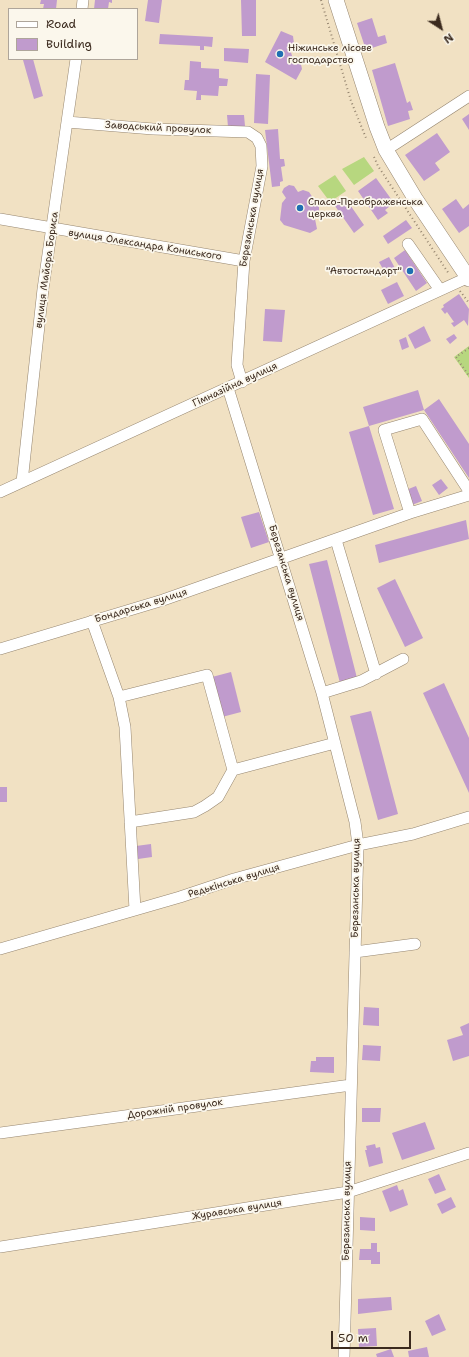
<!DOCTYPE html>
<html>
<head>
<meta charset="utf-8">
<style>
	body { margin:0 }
	#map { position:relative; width:469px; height:1357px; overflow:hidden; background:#f1e1c3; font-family:"Shantell Sans",sans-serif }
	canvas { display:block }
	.legend { position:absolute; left:8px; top:8px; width:130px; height:52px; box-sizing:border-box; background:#fbf7ec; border:1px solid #aea59a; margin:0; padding:5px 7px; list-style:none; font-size:12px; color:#3b2a1e }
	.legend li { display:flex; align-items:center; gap:8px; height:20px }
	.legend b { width:20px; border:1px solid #aea59a }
	.north { position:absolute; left:421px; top:8px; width:40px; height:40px; -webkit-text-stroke:3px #fbf7ec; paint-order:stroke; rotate:144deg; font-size:11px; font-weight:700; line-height:16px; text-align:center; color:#3b2a1e }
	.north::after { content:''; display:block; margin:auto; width:14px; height:18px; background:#3b2a1e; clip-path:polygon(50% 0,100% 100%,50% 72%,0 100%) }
	.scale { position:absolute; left:331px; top:1331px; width:80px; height:18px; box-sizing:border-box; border:2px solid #3b2a1e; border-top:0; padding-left:5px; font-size:12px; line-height:14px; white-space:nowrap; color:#3b2a1e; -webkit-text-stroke:3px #fbf7ec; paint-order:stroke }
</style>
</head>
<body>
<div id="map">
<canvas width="469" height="1357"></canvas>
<ul class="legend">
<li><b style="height:5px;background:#fff"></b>Road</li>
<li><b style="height:11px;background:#c09bcd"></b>Building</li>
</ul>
<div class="north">N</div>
<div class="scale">50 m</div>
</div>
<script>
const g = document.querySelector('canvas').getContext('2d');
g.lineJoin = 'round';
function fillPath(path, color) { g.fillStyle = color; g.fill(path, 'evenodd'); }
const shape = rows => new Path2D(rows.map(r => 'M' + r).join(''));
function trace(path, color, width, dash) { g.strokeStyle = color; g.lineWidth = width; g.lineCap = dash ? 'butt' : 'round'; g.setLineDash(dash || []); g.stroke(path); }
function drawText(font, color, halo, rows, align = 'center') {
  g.font = font + ' "Shantell Sans",sans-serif'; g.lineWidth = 3.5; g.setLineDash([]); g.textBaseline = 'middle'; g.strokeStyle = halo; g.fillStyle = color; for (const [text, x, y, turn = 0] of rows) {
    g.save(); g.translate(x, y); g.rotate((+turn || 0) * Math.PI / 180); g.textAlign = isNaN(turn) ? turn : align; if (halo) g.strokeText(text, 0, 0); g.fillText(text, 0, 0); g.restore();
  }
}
const green = shape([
	[364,157,374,171,354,185,342,169],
	[335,175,346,191,330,202,318,186],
	[469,346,469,378,454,357]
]);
const building = shape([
	[41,0,57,0,56,9,43,9,44,4,40,4],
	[95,0,112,0,112,3,109,2,108,9,94,9],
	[148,0,162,0,159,23,145,21],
	[241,0,256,0,256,36,242,36],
	[372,18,378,37,385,35,387,43,366,50,357,23],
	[281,31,293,36,294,44,290,49,293,59,300,60,302,69,296,80,265,62],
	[160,34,213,37,212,47,204,46,204,50,200,50,200,46,159,44],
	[224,48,249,49,248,63,224,61],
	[33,59,43,96,34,99,23,60],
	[190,61,201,62,201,68,219,69,219,78,228,79,227,86,219,86,218,96,201,95,201,100,196,100,197,91,184,90,185,80,189,80],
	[395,63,407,103,410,101,413,110,408,111,410,119,388,126,372,70],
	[256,74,270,75,268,124,254,123],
	[469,114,469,130,462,119],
	[227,115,244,115,245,126,228,127],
	[278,129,280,159,284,159,285,166,281,167,283,181,280,182,280,186,272,187,265,130],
	[437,133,450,152,435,163,440,170,424,181,405,155],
	[376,178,394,203,385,210,388,213,378,220,358,191],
	[289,185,294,186,298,192,303,190,309,192,319,207,319,215,315,219,317,229,310,233,284,225,280,220,282,203,286,198,282,192,284,188],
	[346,199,364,225,354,233,335,206],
	[456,199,463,209,469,204,469,226,459,233,442,209],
	[406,220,412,228,388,244,383,236],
	[405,250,427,283,416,291,394,258],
	[389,257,397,272,388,278,379,262],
	[397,282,404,296,388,304,381,290],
	[459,294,469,309,468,326,464,320,454,327,451,323,454,322,447,312,445,314,441,309,444,307,443,305],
	[265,309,285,310,282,342,263,341],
	[424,326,431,341,415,349,408,335],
	[454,334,457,338,450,344,446,339],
	[406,337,409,347,402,350,399,340],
	[418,390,424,410,439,399,469,444,469,478,424,410,369,426,363,407],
	[369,426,394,509,373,515,349,432],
	[441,479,448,488,439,495,432,485],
	[416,486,422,501,412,505,406,490],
	[259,512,269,542,251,548,241,517],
	[466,520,469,539,379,563,375,545],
	[327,560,357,678,340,683,309,564],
	[395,579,423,638,405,647,377,588],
	[231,672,241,712,222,717,212,677],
	[444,683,469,738,469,793,423,693],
	[371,711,398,814,378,820,350,716],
	[0,787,7,787,7,802,0,802],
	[151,844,152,857,138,859,136,846],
	[364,1007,379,1008,379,1026,363,1025],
	[469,1023,469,1056,453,1061,447,1040,463,1035,460,1027],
	[363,1045,381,1046,380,1061,362,1060],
	[316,1057,334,1057,334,1073,310,1072,311,1061,316,1061],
	[362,1108,381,1108,380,1122,362,1122],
	[425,1122,435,1149,402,1160,392,1133],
	[375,1144,376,1148,380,1147,383,1163,369,1167,365,1150,367,1150,366,1146],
	[439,1174,446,1190,435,1194,428,1179],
	[397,1185,399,1191,403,1189,408,1205,390,1212,382,1191],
	[451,1197,456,1207,442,1214,437,1204],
	[360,1217,375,1218,375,1231,360,1230],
	[371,1243,377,1243,377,1252,380,1252,380,1264,371,1264,371,1260,359,1260,360,1249,371,1249],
	[391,1297,392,1310,358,1314,358,1299],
	[439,1314,446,1330,432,1336,425,1321],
	[376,1328,377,1346,359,1347,358,1329],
	[427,1347,429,1357,409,1357,408,1351],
	[391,1349,394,1357,377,1357,376,1354]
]);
const path = shape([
	[321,0,351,101,366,138],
	[374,157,378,166,449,274],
	[460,291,469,303],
	[469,348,456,357,469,376]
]);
const minor = shape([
	[82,9,83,0],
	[67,122,153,129,248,132,257,138,261,146,262,166,244,261,237,365,242,382],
	[386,150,469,96],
	[0,219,244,261],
	[408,244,440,290],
	[228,388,322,693,355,822,358,845,344,1357],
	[22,482,43,289,76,59],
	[0,492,469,277],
	[410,513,384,430,422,419,469,491],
	[336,540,376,674],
	[92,621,119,697,125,727,135,910],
	[0,649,163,600,410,513,469,495],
	[322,693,361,681,403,659],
	[119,697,207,675,233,770,218,797,205,806,194,812,130,822],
	[233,770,335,743],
	[0,949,180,897,234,879,358,845,413,834,469,817],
	[355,952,415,944],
	[0,1133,351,1085],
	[0,1247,348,1192,469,1153]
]);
const major = shape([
	[336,0,377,127,386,150,416,200,469,279]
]);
const markers = [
	[280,54,4,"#1f6fb2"],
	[300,208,4,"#1f6fb2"],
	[410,271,4,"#1f6fb2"]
];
const poiNames = [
	["Ніжинське лісове",288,48],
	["господарство",288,60],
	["Спасо-Преображенська",308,202],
	["церква",308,214],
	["\"Автостандарт\"",402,271,"right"]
];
const streetNames = [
	["Заводський провулок",158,128,3],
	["Березанська вулиця",252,218,-80],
	["вулиця Олександра Кониського",145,245,9],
	["вулиця Майора Бориса",47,270,-82],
	["Гімназійна вулиця",235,385,-25],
	["Березанська вулиця",286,573,73],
	["Бондарська вулиця",141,606,-17],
	["Редькінська вулиця",234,881,-17],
	["Березанська вулиця",356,888,-89],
	["Дорожній провулок",175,1109,-8],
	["Журавська вулиця",237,1210,-9],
	["Березанська вулиця",347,1211,-89]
];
fillPath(green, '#b7d77f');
fillPath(building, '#c09bcd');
trace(minor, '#968670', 12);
trace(major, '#968670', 16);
trace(path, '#968670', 2, [1, 3]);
trace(minor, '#fff', 11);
trace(major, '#fff', 15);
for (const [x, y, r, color] of markers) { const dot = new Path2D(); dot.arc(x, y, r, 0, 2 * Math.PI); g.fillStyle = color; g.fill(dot); trace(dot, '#fbf7ec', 1.5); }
drawText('10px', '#3b2a1e', '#fbf7ec', poiNames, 'left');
drawText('10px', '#3b2a1e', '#fbf7ec', streetNames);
</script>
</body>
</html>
